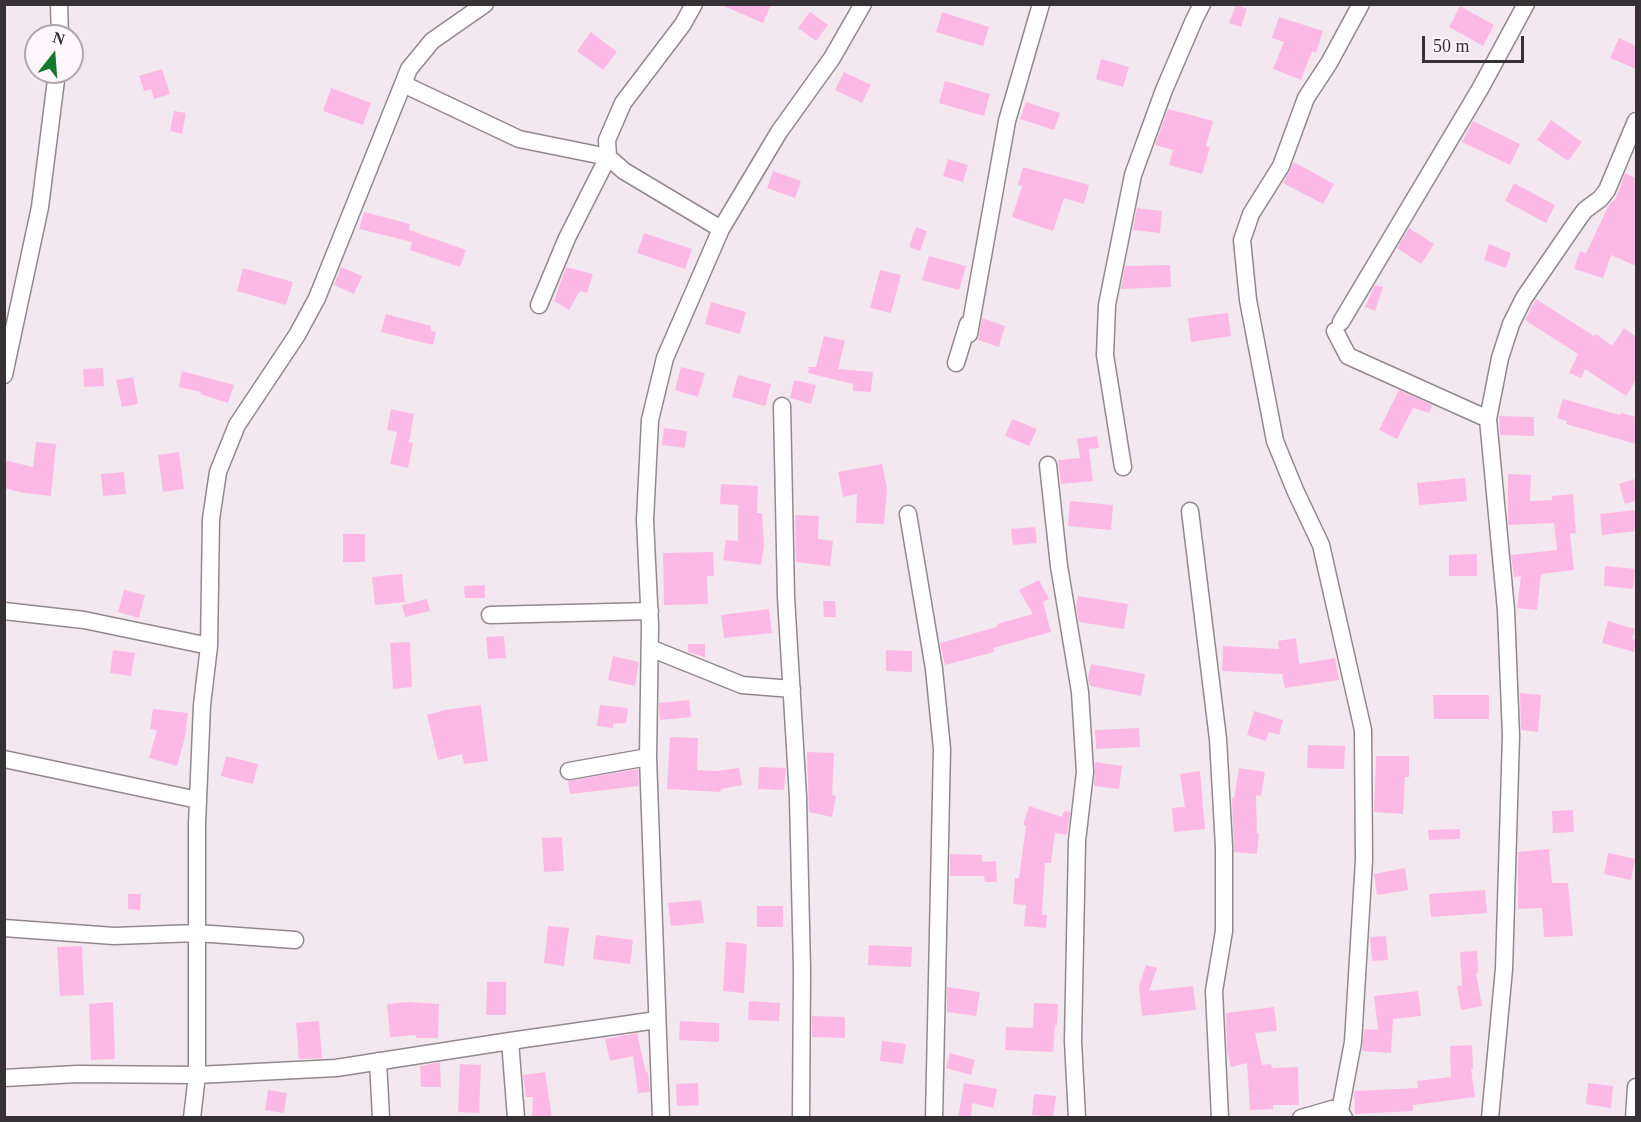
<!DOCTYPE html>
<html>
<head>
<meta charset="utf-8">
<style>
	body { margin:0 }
	#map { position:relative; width:1641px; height:1122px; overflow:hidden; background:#f3e8ef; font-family:"Times New Roman",serif }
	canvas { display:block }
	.frame { position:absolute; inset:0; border:6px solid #363134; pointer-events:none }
	.north { position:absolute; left:24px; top:24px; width:60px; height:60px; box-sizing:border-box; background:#fef7fb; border:2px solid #aea8ab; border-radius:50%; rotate:17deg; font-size:16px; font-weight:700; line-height:24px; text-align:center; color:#363134 }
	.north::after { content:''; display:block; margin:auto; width:21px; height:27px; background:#137a2d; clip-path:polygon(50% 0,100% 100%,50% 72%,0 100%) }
	.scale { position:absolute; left:1422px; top:36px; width:102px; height:27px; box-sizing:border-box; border:3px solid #363134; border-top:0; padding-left:8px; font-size:18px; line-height:21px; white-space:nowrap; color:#363134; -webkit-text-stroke:4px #fef7fb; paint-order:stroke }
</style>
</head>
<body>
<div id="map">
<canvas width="1641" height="1122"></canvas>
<div class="frame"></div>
<div class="north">N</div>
<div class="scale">50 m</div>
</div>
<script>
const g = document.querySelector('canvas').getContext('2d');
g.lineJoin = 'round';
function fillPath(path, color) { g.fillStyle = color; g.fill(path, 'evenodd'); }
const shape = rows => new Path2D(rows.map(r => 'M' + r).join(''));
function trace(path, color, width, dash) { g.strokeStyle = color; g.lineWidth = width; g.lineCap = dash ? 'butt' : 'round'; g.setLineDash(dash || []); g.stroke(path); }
const building = shape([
	[719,4,771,4,763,23],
	[1236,5,1247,9,1241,27,1229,23],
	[1460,6,1494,25,1483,46,1449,27],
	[810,12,828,25,816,41,798,28],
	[942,12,989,27,983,46,936,32],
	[1279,17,1323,31,1316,53,1312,51,1301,80,1273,69,1284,42,1272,38],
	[591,32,617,52,603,70,577,51],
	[1619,38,1636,46,1636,69,1610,58],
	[1101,59,1129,67,1123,87,1096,79],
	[162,69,170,94,154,99,151,89,144,91,139,76],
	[844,72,871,85,862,103,835,90],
	[945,81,990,94,984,116,939,103],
	[331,88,371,103,363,125,323,111],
	[1026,102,1060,113,1054,130,1020,119],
	[1168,109,1213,121,1206,146,1210,147,1202,174,1169,165,1173,150,1155,145],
	[174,111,186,113,182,134,170,131],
	[1551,120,1582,142,1568,161,1537,140],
	[1473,121,1520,144,1510,165,1462,142],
	[948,159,968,165,963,182,943,176],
	[1294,162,1334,184,1323,204,1283,183],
	[1023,167,1089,185,1084,204,1064,198,1053,231,1012,217,1022,186,1018,185],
	[773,171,801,181,795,198,767,188],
	[1625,173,1636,178,1636,266,1611,255,1603,278,1574,269,1580,251,1586,253,1610,203,1615,200],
	[1514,183,1555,205,1546,223,1505,201],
	[1137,208,1162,211,1160,233,1133,230],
	[364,212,410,224,409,230,466,250,460,267,410,250,412,242,359,229],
	[916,227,927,231,920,251,909,247],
	[1409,228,1434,244,1421,264,1397,248],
	[644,233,692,249,685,269,637,253],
	[1489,244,1511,253,1506,268,1484,260],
	[929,256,966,266,959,290,922,280],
	[1170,265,1171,287,1121,289,1125,266],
	[341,267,362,276,354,294,334,285],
	[566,267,593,274,587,293,580,291,569,310,554,301],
	[243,268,293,282,286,305,237,291],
	[880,270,901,275,891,313,870,308],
	[1375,285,1383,287,1375,311,1365,307],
	[1536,299,1594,336,1596,334,1612,346,1624,328,1636,337,1636,380,1626,396,1585,369,1581,378,1569,373,1578,354,1525,320],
	[711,302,746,312,740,334,705,324],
	[1228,313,1231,336,1191,342,1188,318],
	[386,314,431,326,430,331,436,332,433,345,381,332],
	[982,318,1005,326,999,347,978,340],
	[824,336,845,341,838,369,873,372,871,392,853,391,853,384,808,373,809,367,816,367],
	[681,367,705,373,698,397,675,390],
	[103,368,104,386,84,387,83,369],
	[182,371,234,385,228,403,200,394,201,392,179,387],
	[738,375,771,384,765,406,732,397],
	[133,377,138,404,122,407,116,380],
	[794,380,816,385,811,404,790,398],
	[1399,390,1432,405,1430,413,1413,408,1397,439,1379,430],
	[1563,399,1620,415,1621,413,1636,417,1636,444,1566,424,1567,421,1557,418],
	[391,409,414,414,409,442,413,443,408,468,390,464,397,432,387,430],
	[1499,416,1534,417,1534,436,1500,435],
	[1012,419,1037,429,1029,446,1005,436],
	[664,428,687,431,685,448,662,445],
	[1097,436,1099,448,1089,449,1093,481,1061,484,1058,460,1080,458,1077,439],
	[36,442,56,444,51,496,24,493,4,488,4,460,33,467],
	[179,452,184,489,163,492,158,455],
	[882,464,887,488,884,524,856,523,857,494,843,497,838,472],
	[124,472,126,494,103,496,101,474],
	[1508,474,1531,475,1530,501,1552,500,1552,496,1573,494,1576,533,1570,534,1574,570,1541,574,1537,610,1517,608,1521,576,1514,577,1511,555,1557,550,1554,523,1508,525],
	[1465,478,1467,501,1419,505,1417,483],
	[1634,479,1636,487,1636,501,1625,504,1619,484],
	[721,484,758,486,757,513,762,513,764,545,761,565,723,560,726,540,738,541,738,505,720,504],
	[1070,501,1113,505,1111,530,1068,526],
	[1635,510,1636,531,1602,535,1600,514],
	[795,515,819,516,818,539,833,541,830,566,796,562],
	[1035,527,1037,543,1013,545,1011,529],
	[343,534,365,534,365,562,343,562],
	[713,552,714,576,707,576,708,604,664,605,663,553],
	[1477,554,1477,576,1449,576,1449,555],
	[1605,566,1635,569,1633,589,1604,586],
	[402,574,405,602,375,605,372,577],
	[1039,580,1049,599,1043,602,1051,632,993,648,994,652,945,665,940,643,997,627,997,624,1033,614,1019,590],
	[485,585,485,598,465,598,464,586],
	[124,590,145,595,139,618,118,612],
	[1078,596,1128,604,1124,629,1079,622,1076,606],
	[427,599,430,611,405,617,402,605],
	[823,601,835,601,836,617,824,617],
	[769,609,772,633,724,638,721,615],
	[1608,621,1635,629,1632,639,1636,640,1634,652,1602,643],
	[504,636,506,658,488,659,486,637],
	[1296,638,1299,664,1335,658,1339,680,1285,688,1282,674,1222,671,1223,646,1279,649,1278,641],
	[410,642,412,687,393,689,390,643],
	[688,644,705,644,705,657,688,652],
	[113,650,135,653,131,676,110,673],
	[886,650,912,651,912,672,886,671],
	[613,656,639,662,635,686,608,680],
	[1091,664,1145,674,1141,696,1090,686,1088,677],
	[1520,693,1541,695,1538,732,1521,730],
	[1433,695,1489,695,1489,719,1434,719],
	[689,700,691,717,660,720,659,703],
	[481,705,488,761,464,764,462,754,438,760,427,715,445,710],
	[600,705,628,708,626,723,613,724,613,728,597,726],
	[153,709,188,713,185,737,177,766,149,758,157,730,150,729],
	[1254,711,1283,720,1279,735,1269,732,1266,741,1247,735],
	[1139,728,1140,747,1096,749,1095,730],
	[670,737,698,738,697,770,717,771,739,768,742,785,721,789,720,792,667,789],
	[1308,745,1345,746,1344,769,1307,768],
	[807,752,834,753,832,795,836,796,832,817,809,812],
	[226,756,258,764,253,784,221,776],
	[1376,756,1409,756,1409,777,1405,777,1403,814,1374,812],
	[1095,762,1122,766,1119,789,1094,786],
	[759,767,786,768,784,790,758,789],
	[1239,768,1265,772,1261,796,1256,795,1257,834,1259,834,1257,854,1234,852,1232,798,1234,798],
	[638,769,639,786,570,794,568,781],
	[1200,771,1205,829,1174,832,1172,808,1185,807,1180,774],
	[1029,806,1062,817,1064,811,1070,812,1067,835,1055,833,1051,863,1045,863,1042,915,1047,915,1046,928,1024,926,1026,905,1013,904,1015,878,1019,878,1026,826,1023,825],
	[1573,810,1574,832,1553,833,1552,811],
	[1460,829,1460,839,1429,840,1428,830],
	[562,837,564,871,544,872,542,838],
	[1549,849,1552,883,1568,883,1573,936,1544,937,1542,908,1518,909,1518,852],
	[1608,853,1635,859,1631,880,1604,874],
	[950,854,982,855,982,862,996,861,997,882,985,882,984,876,950,876],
	[1405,868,1408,890,1377,895,1374,874],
	[1485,890,1487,913,1431,917,1429,894],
	[128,894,141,894,140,910,128,909],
	[701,900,704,923,671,926,668,903],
	[757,906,783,906,783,927,757,927],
	[548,926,569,928,564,966,544,963],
	[596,935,633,940,630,964,593,959],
	[1386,936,1388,960,1372,961,1370,937],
	[726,942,747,944,744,993,723,991],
	[869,945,912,947,911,967,868,965],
	[82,946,84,995,60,996,57,947],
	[1477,951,1478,973,1476,973,1482,1006,1461,1010,1457,986,1462,985,1460,952],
	[1146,965,1157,968,1149,991,1193,986,1196,1010,1142,1016,1139,986],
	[487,982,506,982,506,1015,486,1015],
	[947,987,980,992,976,1016,947,1012],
	[1418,991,1421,1016,1393,1019,1391,1053,1362,1051,1364,1029,1378,1030,1374,996],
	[749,1001,780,1003,779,1021,748,1020],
	[113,1002,115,1059,91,1060,89,1004],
	[409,1002,439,1004,438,1038,416,1038,416,1035,390,1037,387,1004],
	[1034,1003,1058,1004,1057,1025,1055,1025,1053,1052,1005,1050,1006,1027,1033,1028],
	[1274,1007,1277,1031,1255,1033,1262,1065,1271,1064,1272,1068,1298,1067,1299,1105,1273,1105,1273,1109,1250,1110,1247,1063,1231,1067,1227,1050,1226,1013],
	[812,1016,845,1017,845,1038,812,1037],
	[319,1021,322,1058,299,1059,296,1023],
	[680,1021,719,1023,719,1042,679,1040],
	[637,1033,646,1073,648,1072,650,1092,638,1093,633,1056,610,1061,605,1039],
	[882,1041,906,1044,903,1064,880,1061],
	[1472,1045,1473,1069,1471,1069,1475,1097,1413,1105,1413,1111,1355,1114,1354,1091,1418,1088,1417,1081,1451,1077,1450,1046],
	[950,1053,975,1060,971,1075,946,1068],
	[440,1062,441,1087,421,1087,420,1066],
	[460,1064,481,1065,479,1113,458,1112],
	[545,1072,552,1118,532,1118,533,1097,526,1097,523,1075],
	[698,1083,699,1105,677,1106,676,1084],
	[964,1083,997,1089,993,1108,972,1103,971,1118,958,1118],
	[1588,1083,1613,1086,1611,1108,1586,1104],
	[268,1090,287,1093,284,1113,265,1110],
	[1034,1094,1056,1096,1053,1117,1032,1115]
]);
const minor = shape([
	[59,4,60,36],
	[694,4,683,24,623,103,607,140,608,157,624,171,721,229],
	[403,84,519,139,608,157,567,238,539,305],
	[1341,322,1480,89,1526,4],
	[1335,331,1348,356,1488,419],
	[969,334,1007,121,1041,4],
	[956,363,968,324],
	[4,375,40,207,57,72],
	[782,406,786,597,798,797,802,970,801,1118],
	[1048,465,1059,566,1080,692,1085,772,1077,841,1073,1041,1077,1118],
	[1123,467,1105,355,1107,305,1133,175,1164,90,1194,20,1202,4],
	[1190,511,1218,739,1224,847,1224,931,1214,991,1220,1118],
	[908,514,934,669,942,749,934,1118],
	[4,611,84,620,209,646],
	[490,615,650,611],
	[650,648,742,685,792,689],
	[4,759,198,800],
	[569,771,648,757],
	[4,928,114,936,197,933,295,940],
	[510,1041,516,1118],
	[378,1061,381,1118],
	[4,1078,77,1074,197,1075,336,1068,510,1041,657,1020],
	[1340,1111,1353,1042,1364,860,1363,730,1321,545,1295,490,1275,441,1248,300,1242,240,1251,214,1281,166,1306,98,1329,63,1361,4],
	[192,1118,197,1075,197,824,202,705,209,646,211,519,218,472,237,425,297,335,317,298,409,69,432,41,485,4],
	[661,1118,648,757,650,625,645,520,650,420,665,358,721,229,779,132,832,58,863,4],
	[1301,1118,1332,1109,1340,1111,1344,1118],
	[1490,1118,1504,969,1511,736,1506,610,1488,419,1500,358,1511,324,1524,298,1579,218,1585,210,1600,199,1607,190,1636,121],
	[1634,1118,1636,1087]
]);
fillPath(building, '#fdb9e5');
trace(minor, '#92888e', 19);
trace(minor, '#fff', 16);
</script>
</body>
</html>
